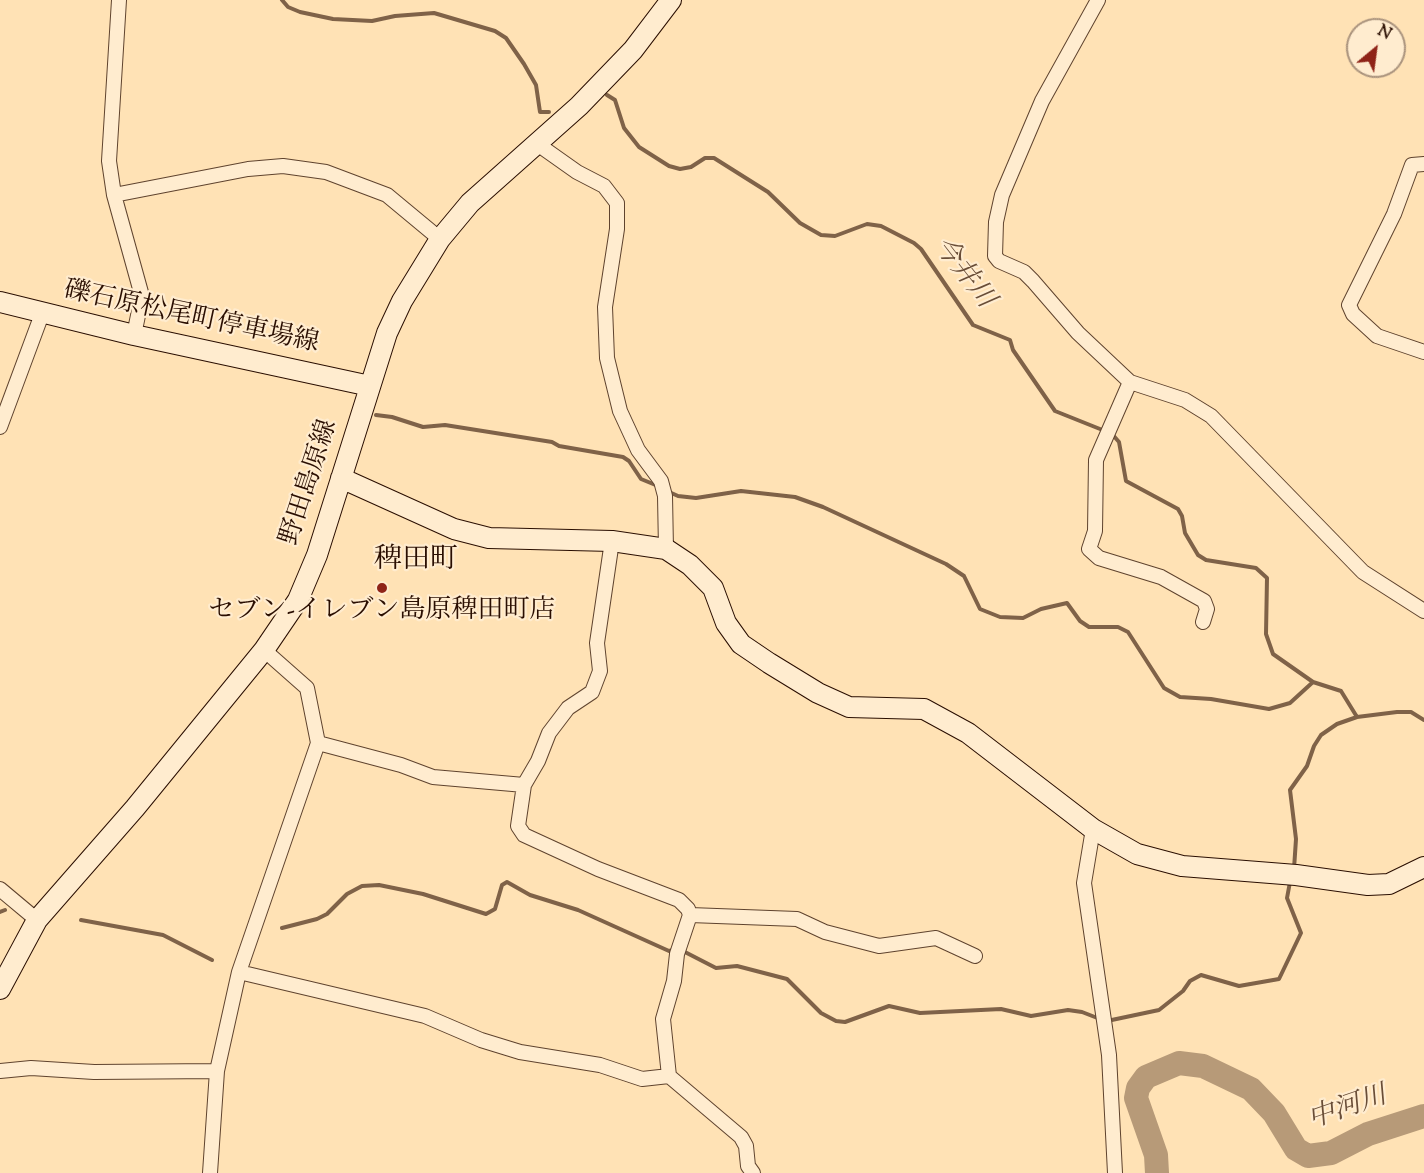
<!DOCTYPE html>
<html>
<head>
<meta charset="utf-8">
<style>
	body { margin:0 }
	#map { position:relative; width:1424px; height:1173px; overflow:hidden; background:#ffe2b5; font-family:"Sorts Mill Goudy",serif }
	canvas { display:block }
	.north { position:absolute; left:1346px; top:18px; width:60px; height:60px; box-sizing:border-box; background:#ffeccf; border:2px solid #aa937d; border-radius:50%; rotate:29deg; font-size:16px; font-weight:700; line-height:24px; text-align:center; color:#2a0e01 }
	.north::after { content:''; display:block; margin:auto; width:21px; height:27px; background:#8f2418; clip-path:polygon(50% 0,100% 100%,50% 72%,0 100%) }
</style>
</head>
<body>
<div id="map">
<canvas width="1424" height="1173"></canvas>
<div class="north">N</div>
</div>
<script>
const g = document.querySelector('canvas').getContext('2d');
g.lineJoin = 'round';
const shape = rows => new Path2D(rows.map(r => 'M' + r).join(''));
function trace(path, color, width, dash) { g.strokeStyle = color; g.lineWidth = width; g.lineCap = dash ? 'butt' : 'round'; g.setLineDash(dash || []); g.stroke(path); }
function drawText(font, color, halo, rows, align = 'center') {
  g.font = font + ' "Sorts Mill Goudy","Noto Serif JP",serif'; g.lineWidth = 4.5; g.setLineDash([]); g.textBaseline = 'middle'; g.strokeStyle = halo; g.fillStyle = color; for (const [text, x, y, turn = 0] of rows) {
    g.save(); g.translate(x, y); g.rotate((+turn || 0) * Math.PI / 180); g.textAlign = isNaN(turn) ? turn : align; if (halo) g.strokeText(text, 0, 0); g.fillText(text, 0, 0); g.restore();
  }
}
const stream = shape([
	[282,0,288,7,300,12,333,19,372,21,395,16,434,13,495,31,506,38,524,64,536,85,540,112,549,112],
	[607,95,615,100,624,128,639,147,669,166,680,169,691,167,705,158,714,158,768,192,800,223,821,235,835,236,867,224,881,226,914,243,921,249,973,325,1010,340,1013,350,1055,411,1105,431],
	[376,415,392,417,423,427,445,425,552,442,559,446,623,457,629,461,641,479,658,486],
	[1112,434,1119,442,1126,481,1178,509,1182,516,1185,533,1198,555,1206,560,1256,568,1267,578,1266,634,1273,654,1313,682,1341,691,1357,717,1397,712,1411,712,1424,720],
	[667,491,678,496,696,498,741,491,795,497,823,507,946,564,964,576,980,609,1000,617,1023,618,1041,609,1067,603,1080,621,1089,627,1118,627,1128,632,1164,688,1180,697,1211,699,1269,709,1290,703,1313,682],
	[1294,869,1296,839,1290,790,1307,766,1314,746,1321,735,1337,724,1357,717],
	[0,912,5,910],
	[81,920,163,935,212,960],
	[282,928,317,919,327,914,347,894,362,886,379,885,423,894,486,914,495,909,502,885,507,882,530,895,578,910,669,951,673,950],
	[681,950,716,968,737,966,787,979,821,1013,836,1021,845,1022,889,1006,920,1013,1001,1009,1031,1016,1068,1010,1082,1012,1100,1019],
	[1107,1021,1159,1010,1183,991,1190,981,1201,975,1239,986,1279,979,1301,933,1287,898,1290,882]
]);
const river = shape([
	[1157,1173,1156,1155,1136,1098,1138,1088,1146,1077,1179,1063,1203,1066,1251,1089,1274,1113,1296,1149,1308,1156,1331,1153,1368,1134,1424,1116]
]);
const street = shape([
	[119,0,109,161,114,195,142,296,134,335],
	[1098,0,1042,101,1002,195,996,222,995,256,999,261,1024,272,1033,281,1078,333,1130,382,1185,400,1211,416,1363,572,1424,611],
	[536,143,577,172,604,186,617,203,617,229,605,307,607,358,620,411,638,450,661,481,665,496,666,549],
	[1424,164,1412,165,1394,214,1349,305,1353,314,1377,336,1424,352],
	[114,195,248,169,283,166,326,172,387,195,440,239],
	[1130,382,1096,460,1095,531,1089,549,1099,558,1161,577,1204,601,1207,609,1203,622],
	[0,427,42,314],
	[264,650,307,688,318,743],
	[1093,829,1084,883,1109,1055,1115,1173],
	[0,889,37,920],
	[690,915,797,919,825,932,879,946,936,938,975,956],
	[239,972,318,743,401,765,433,777,524,785],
	[0,1071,31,1068,94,1072,217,1071],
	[669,1076,741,1137,746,1146,748,1166,753,1173],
	[210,1173,217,1071,239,972,425,1016,481,1040,520,1052,600,1065,642,1079,669,1076,663,1019,674,981,677,954,690,915,688,909,679,900,598,869,524,835,518,826,524,785,538,761,549,733,568,708,592,692,600,671,597,643,612,541]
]);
const secondary = shape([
	[0,302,134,335,370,386],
	[341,478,454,529,489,538,612,541,666,549,690,565,713,588,726,623,741,644,769,663,818,693,849,707,924,709,968,733,1093,829,1137,854,1182,866,1296,875,1368,885,1389,884,1424,867],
	[0,989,37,920,135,808,264,650,298,600,317,555,387,333,402,301,440,239,470,203,579,106,633,50,671,0]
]);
const markers = [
	[382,588,6,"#8f2418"]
];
const streetNames = [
	["礫石原松尾町停車場線",191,319,12],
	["野田島原線",311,483,-72]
];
const poiNames = [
	["セブン-イレブン島原稗田町店",382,613]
];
const waterNames = [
	["今井川",962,274,52],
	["中河川",1348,1110,-19]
];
const quarterNames = [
	["稗田町",416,562]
];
trace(stream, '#7f6248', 4);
trace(river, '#b79a78', 24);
trace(street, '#5f432e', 16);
trace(secondary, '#2a0e01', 22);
trace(street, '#ffeccf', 14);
trace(secondary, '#ffeccf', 20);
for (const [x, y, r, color] of markers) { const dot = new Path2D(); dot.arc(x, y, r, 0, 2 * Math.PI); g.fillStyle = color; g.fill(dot); trace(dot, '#ffeccf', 2); }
drawText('26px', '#2a0e01', '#ffeccf', streetNames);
drawText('26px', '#2a0e01', '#ffeccf', poiNames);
drawText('italic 27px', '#694d37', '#ffeccf', waterNames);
drawText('28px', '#2a0e01', '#ffeccf', quarterNames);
</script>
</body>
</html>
